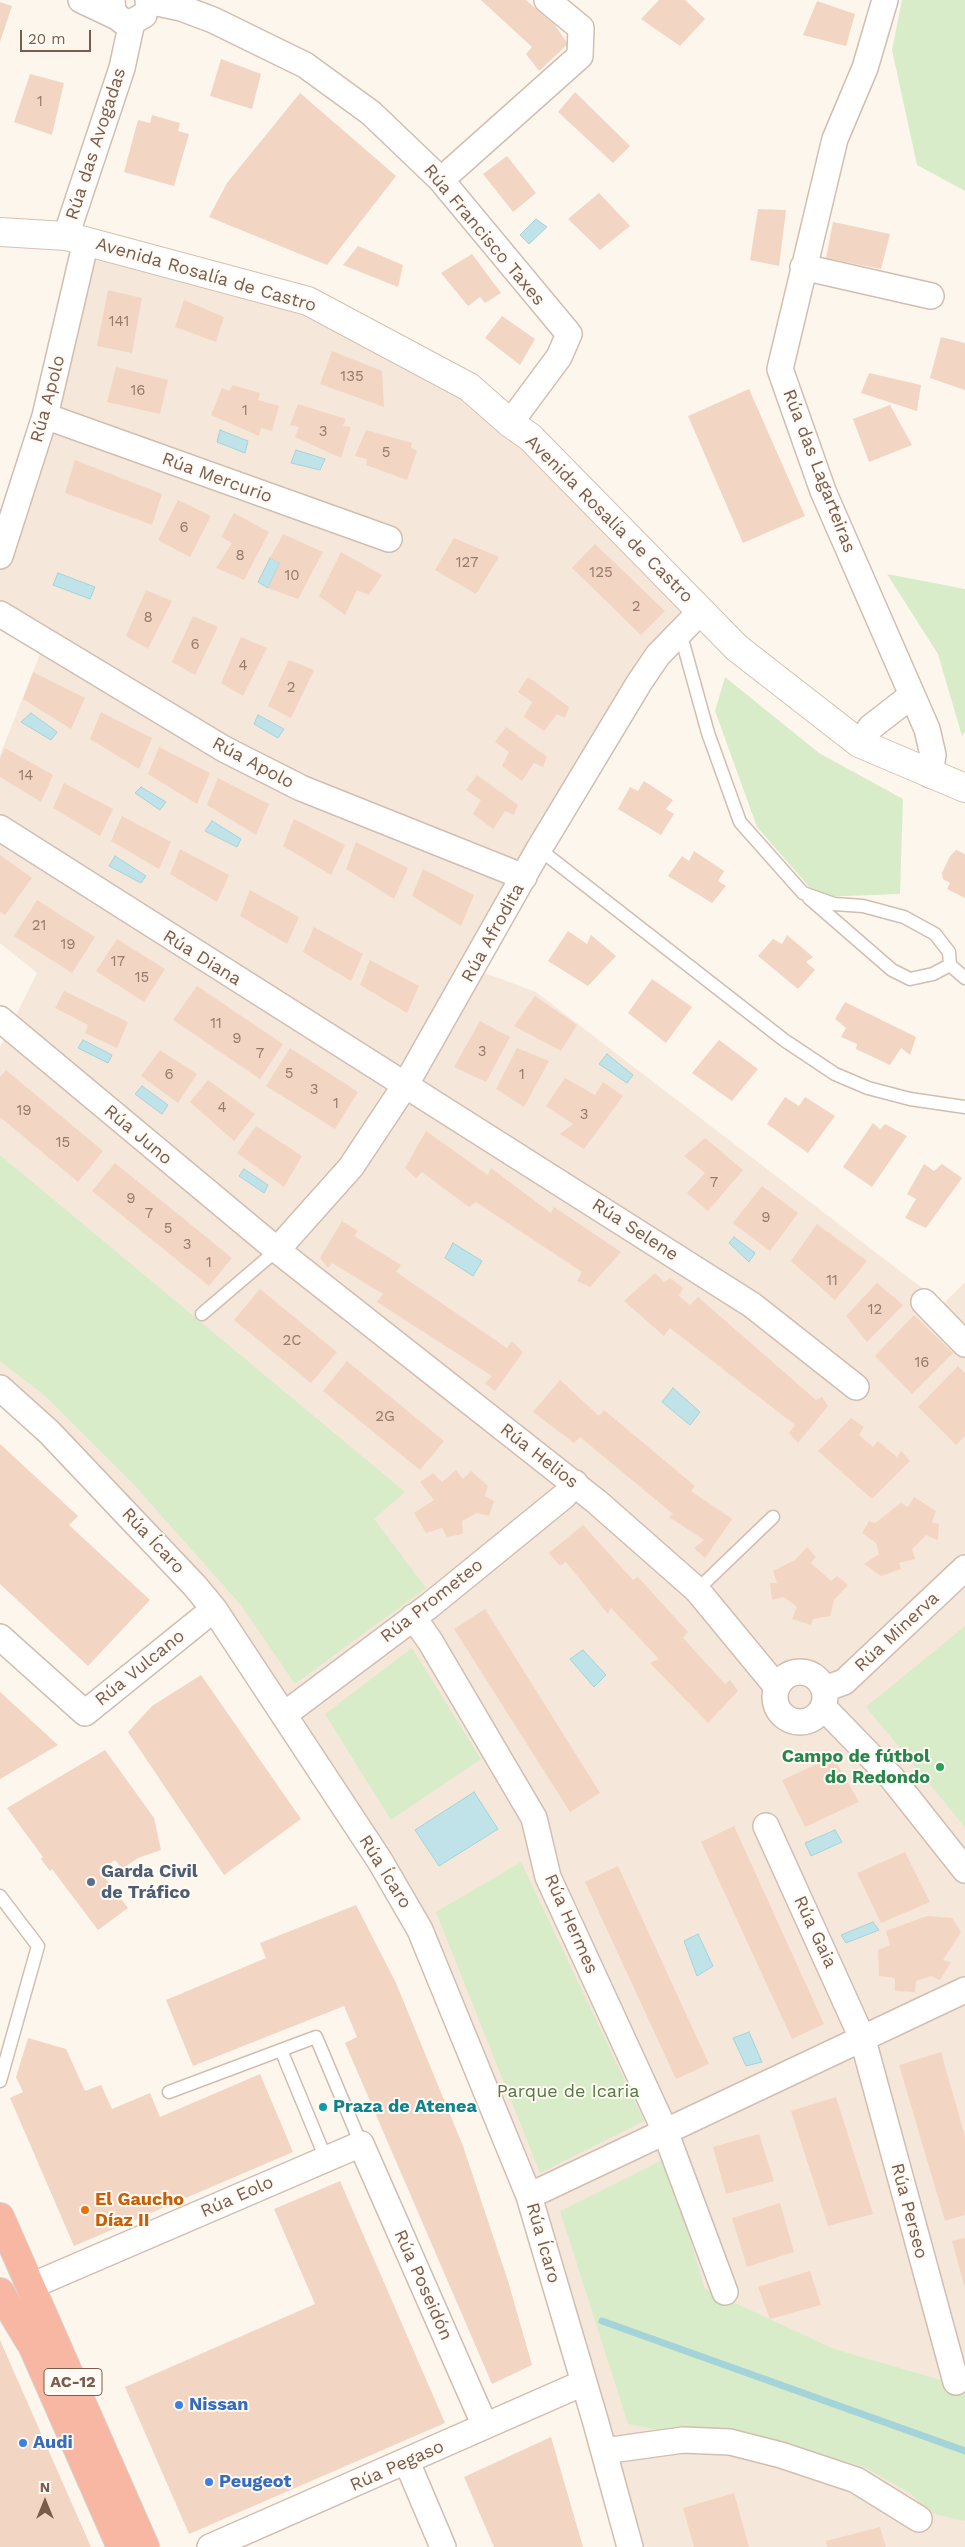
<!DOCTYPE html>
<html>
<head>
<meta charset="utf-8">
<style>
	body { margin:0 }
	#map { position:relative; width:965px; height:2547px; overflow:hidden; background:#fdf6ec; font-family:"Work Sans",sans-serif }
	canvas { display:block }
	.north { position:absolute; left:20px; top:2477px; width:50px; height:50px; -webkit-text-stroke:4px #fffaf3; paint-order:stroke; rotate:0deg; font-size:14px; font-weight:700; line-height:20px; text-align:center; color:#7a5c4d }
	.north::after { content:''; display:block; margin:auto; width:18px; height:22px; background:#7a5c4d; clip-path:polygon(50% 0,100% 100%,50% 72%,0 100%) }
	.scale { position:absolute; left:20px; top:30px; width:71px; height:22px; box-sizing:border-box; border:2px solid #7a5c4d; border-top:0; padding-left:6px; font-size:15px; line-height:18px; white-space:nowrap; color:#7a5c4d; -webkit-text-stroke:4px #fffaf3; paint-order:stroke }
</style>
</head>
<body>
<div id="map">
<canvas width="965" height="2547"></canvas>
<div class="north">N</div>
<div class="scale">20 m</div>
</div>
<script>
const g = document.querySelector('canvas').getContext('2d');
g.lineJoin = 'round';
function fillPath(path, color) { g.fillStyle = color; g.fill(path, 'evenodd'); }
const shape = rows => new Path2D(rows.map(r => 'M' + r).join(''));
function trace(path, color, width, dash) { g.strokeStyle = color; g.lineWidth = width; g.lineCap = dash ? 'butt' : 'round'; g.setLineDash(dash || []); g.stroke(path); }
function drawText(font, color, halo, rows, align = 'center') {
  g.font = font + ' "Work Sans",sans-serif'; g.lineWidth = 4; g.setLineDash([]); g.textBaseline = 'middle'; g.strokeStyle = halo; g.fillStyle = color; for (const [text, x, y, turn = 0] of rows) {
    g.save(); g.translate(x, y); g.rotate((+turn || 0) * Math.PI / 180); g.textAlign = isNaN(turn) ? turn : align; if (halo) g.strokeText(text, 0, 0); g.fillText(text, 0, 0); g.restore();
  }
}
const residential = shape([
	[88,240,249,281,513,424,701,614,659,660,474,969,536,992,943,1304,965,1282,965,2547,628,2547,586,2382,409,1894,221,1611,0,1383,0,1047,37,973,0,943,0,755,44,644,0,613,0,560]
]);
const green = shape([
	[902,0,965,0,965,191,917,165,892,50],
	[887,574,965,589,965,732,962,736,938,654],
	[725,677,819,753,903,799,900,894,818,897,757,827,715,711],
	[0,1155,405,1492,374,1519,426,1588,295,1684,241,1605,136,1487,44,1395,0,1361],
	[965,1626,965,1827,866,1707],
	[412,1648,481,1759,391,1820,325,1714],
	[521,1862,644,2121,540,2173,436,1912],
	[666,2158,705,2289,834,2349,965,2387,965,2521,930,2513,910,2493,862,2466,709,2427,659,2430,628,2424,560,2211]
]);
const water = shape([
	[536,219,547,227,529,244,520,235,536,219],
	[220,430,248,441,245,453,217,442,220,430],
	[296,450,325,459,320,470,291,463,296,450],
	[270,558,280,563,268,588,258,582,270,558],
	[58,573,95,587,90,599,53,585,58,573],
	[31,713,57,732,51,740,21,722,31,713],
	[258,715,284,729,278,738,254,724,258,715],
	[141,787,166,802,160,810,135,793,141,787],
	[212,821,241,839,237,847,205,831,212,821],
	[115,856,146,876,141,883,109,866,115,856],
	[83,1040,112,1055,108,1063,78,1048,83,1040],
	[607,1054,633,1075,627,1083,599,1064,607,1054],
	[142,1086,168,1105,162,1114,135,1094,142,1086],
	[244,1169,268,1185,264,1193,239,1176,244,1169],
	[734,1237,755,1253,749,1262,729,1243,734,1237],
	[453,1243,482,1261,473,1276,445,1258,453,1243],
	[673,1388,700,1412,690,1425,662,1402,673,1388],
	[583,1650,606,1675,594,1687,570,1659,583,1650],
	[474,1792,498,1829,439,1866,415,1830,474,1792],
	[835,1830,842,1842,811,1856,805,1843,835,1830],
	[873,1922,879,1930,846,1943,841,1935,873,1922],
	[698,1934,713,1966,697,1976,684,1941,698,1934],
	[749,2032,762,2062,746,2066,733,2038,749,2032]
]);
const stream = shape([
	[602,2321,965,2451]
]);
const building = shape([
	[481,0,526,0,555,25,568,44,539,71,526,54,532,47],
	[659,0,685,0,705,19,680,46,641,19],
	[817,1,855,14,846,46,803,35],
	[0,2,12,6,0,42],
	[221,59,261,74,252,109,210,96],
	[30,74,64,83,52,135,14,122],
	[575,92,630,146,613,163,558,112],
	[300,93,396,176,327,265,209,217,227,183],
	[152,115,180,123,178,131,189,134,174,186,124,172,138,120,150,123],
	[507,156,536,193,513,212,483,174],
	[599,193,630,226,600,250,568,219],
	[758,209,786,210,779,266,750,260],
	[833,222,890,234,881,269,826,258],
	[358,246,403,265,398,287,343,265],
	[472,254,501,293,485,303,480,297,468,306,441,273],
	[108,290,142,298,132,353,97,346],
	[184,300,224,317,216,342,175,327],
	[502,316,535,339,520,365,485,338],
	[941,337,965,343,965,390,930,378],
	[332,351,382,371,384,407,320,384],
	[116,367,168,380,160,414,107,402],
	[869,373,921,385,917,411,861,393],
	[233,385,260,393,258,400,279,406,272,431,261,428,259,436,211,415,222,388,229,391],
	[749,389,805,516,743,543,688,416],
	[298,404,346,419,343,426,351,427,341,458,295,437,299,427,290,425],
	[890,405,912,445,869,462,853,419],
	[366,430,412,443,411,448,417,451,407,480,366,465,367,459,355,456],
	[75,460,162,494,152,525,65,493],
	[178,500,211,516,190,557,158,540],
	[234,513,269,532,244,580,216,568,232,543,221,537],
	[283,534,323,552,298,599,268,588,280,563,270,558],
	[454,538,499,557,476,594,435,570],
	[595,544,665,611,641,635,572,568],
	[341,552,382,575,369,595,357,590,345,615,319,596],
	[146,590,172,601,148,649,126,636],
	[193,616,218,627,195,675,172,662],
	[241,637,267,648,243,696,221,683],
	[289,660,314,670,291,718,268,706],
	[33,672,85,698,71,729,23,699],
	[528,677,569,707,565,718,557,714,544,731,524,717,532,702,518,692],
	[101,712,152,738,139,769,90,739],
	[506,727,547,757,543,767,534,763,522,781,502,766,509,752,495,742],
	[159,747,210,773,197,804,148,774],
	[5,748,53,775,41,802,0,777,0,759],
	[477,775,518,805,514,815,505,811,493,829,473,814,481,800,466,790],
	[218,778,269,804,256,835,207,805],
	[644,781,673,800,666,809,674,814,661,835,618,809,630,787,638,791],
	[64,783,113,809,100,836,53,808],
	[122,816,171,842,159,869,111,841],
	[294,819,345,845,331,875,283,846],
	[356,842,408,868,394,899,346,869],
	[180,849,229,875,217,902,170,874],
	[956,850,965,854,965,898,947,889,950,883,943,879,942,873,950,856],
	[694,851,724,871,718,881,726,886,712,903,668,876,682,856,689,861],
	[0,855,32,878,5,915,0,912],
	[423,869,474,895,461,926,412,896],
	[250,890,299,917,287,944,240,916],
	[37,900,95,937,72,973,14,936],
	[314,927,363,954,351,981,303,952],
	[568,931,587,944,591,935,616,956,588,986,548,961],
	[787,935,813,957,806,962,815,970,798,989,758,956,773,939,782,944],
	[117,939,165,969,144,1002,96,971],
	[370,960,419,986,407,1013,360,985],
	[652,979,692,1007,666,1043,628,1013],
	[197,986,283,1044,260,1079,173,1020],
	[64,991,128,1022,117,1048,85,1033,88,1025,55,1008],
	[535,996,577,1025,561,1051,514,1026],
	[845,1002,916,1037,910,1055,901,1048,890,1065,856,1049,857,1044,841,1037,846,1028,835,1019],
	[480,1021,510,1037,486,1082,454,1067],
	[719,1040,758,1069,732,1101,692,1073],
	[290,1048,358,1092,335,1129,266,1086],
	[517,1048,549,1061,524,1107,496,1089],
	[160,1050,197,1074,178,1103,141,1076],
	[6,1070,103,1151,78,1182,0,1117,0,1077],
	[565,1078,595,1095,603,1082,623,1096,584,1149,560,1134,573,1124,546,1106],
	[208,1080,255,1114,234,1141,190,1102],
	[785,1097,799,1106,805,1097,835,1116,808,1153,767,1124],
	[873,1123,880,1129,885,1124,907,1136,872,1187,843,1167],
	[256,1126,302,1156,284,1187,237,1153],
	[426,1131,488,1175,491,1168,551,1213,554,1207,621,1252,590,1287,577,1281,582,1272,476,1202,469,1207,422,1172,416,1178,405,1168],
	[705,1138,743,1170,708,1211,687,1193,705,1173,684,1156],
	[115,1163,232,1258,209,1286,92,1191],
	[924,1164,934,1171,942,1164,962,1178,926,1228,905,1218,916,1199,907,1194],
	[762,1186,798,1213,770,1251,733,1223],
	[342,1221,358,1231,354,1236,401,1265,396,1272,507,1348,512,1341,523,1352,495,1391,485,1383,492,1376,377,1302,383,1294,332,1263,328,1268,320,1258],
	[817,1224,867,1261,835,1300,791,1261],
	[655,1273,664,1282,670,1278,683,1288,679,1296,690,1305,698,1297,816,1400,822,1397,828,1406,798,1443,789,1433,795,1425,670,1328,664,1336,624,1301],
	[877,1283,903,1305,867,1342,846,1316],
	[260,1289,337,1352,311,1383,234,1320],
	[914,1315,953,1353,912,1394,875,1356],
	[347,1361,444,1441,420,1470,323,1391],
	[958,1366,965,1373,965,1436,956,1445,918,1407],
	[560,1380,599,1416,604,1410,695,1486,691,1491,732,1519,705,1558,694,1548,704,1540,669,1517,673,1514,580,1437,574,1443,533,1412],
	[851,1418,864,1427,859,1435,873,1447,878,1441,897,1457,901,1451,910,1461,872,1499,818,1451],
	[0,1444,78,1516,69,1525,150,1600,88,1666,0,1584],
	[456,1470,463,1479,471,1471,488,1486,485,1496,494,1501,489,1516,477,1513,462,1521,463,1534,447,1537,442,1528,426,1533,414,1513,434,1500,420,1482,433,1473,442,1482],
	[914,1497,936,1511,932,1522,939,1524,938,1540,926,1535,912,1549,915,1559,899,1563,901,1569,881,1576,864,1564,879,1554,876,1543,862,1533,869,1521,875,1523,901,1503,908,1507],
	[583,1525,633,1580,638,1577,688,1632,683,1638,725,1684,730,1680,738,1691,708,1723,650,1663,659,1659,611,1608,608,1614,566,1562,560,1566,549,1553],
	[807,1547,816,1557,811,1563,831,1581,837,1576,848,1585,834,1600,830,1616,813,1619,811,1625,792,1619,797,1607,784,1597,772,1600,770,1583,777,1583,773,1571,795,1560],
	[485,1609,600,1793,570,1812,454,1629],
	[201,1675,301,1819,224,1875,128,1732,152,1706],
	[0,1692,58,1745,0,1779],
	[105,1750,154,1818,161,1850,138,1858,122,1869,115,1860,100,1871,128,1908,98,1930,52,1869,50,1871,41,1859,43,1857,7,1808],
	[833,1757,859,1802,805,1827,782,1780],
	[734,1826,824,2024,792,2039,701,1842],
	[905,1852,930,1902,881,1923,857,1873],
	[618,1866,709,2064,676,2079,585,1882],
	[356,1905,396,1983,463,2146,508,2281,532,2365,492,2384,345,2043,357,2037,344,2006,193,2066,166,2000,266,1958,260,1943],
	[927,1916,952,1918,961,1932,943,1960,951,1962,940,1980,931,1976,916,1981,915,1992,895,1991,895,1978,879,1976,878,1950,890,1945,886,1931],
	[28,2038,66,2049,85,2091,101,2085,112,2109,150,2093,160,2117,260,2074,293,2152,74,2246,10,2098,23,2092,16,2077],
	[941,2052,965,2136,965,2215,945,2221,899,2065],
	[836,2097,873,2214,828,2226,791,2111],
	[759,2134,774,2181,726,2194,713,2147],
	[340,2181,445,2423,189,2534,125,2387,315,2304,274,2209],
	[780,2203,794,2252,747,2267,732,2218],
	[965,2238,965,2285,964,2285,952,2241],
	[810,2271,821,2305,770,2319,758,2287],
	[0,2340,91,2547,0,2547],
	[551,2437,583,2547,494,2547,464,2477],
	[734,2493,749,2547,694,2547,683,2508],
	[880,2527,886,2547,827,2547,826,2541]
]);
const lane = shape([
	[680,632,708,733,740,822,803,893,834,904,863,906,904,917,935,934,949,952,950,965,965,978],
	[539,849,784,1040,835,1074,868,1088,910,1099,965,1107],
	[809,898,892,970,910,979,933,974,950,965],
	[202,1314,277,1250],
	[697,1590,773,1517],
	[0,1896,38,1946,0,2081],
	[169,2092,281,2050],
	[326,2159,281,2050,316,2037,361,2144]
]);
const street = shape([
	[81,0,117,17],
	[112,0,113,12,122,21,132,22,144,15],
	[885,0,865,68,835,139,780,369,823,491,927,729,933,755,930,775],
	[148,1,181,8,213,20,305,65,371,113,441,180,569,334,559,357,510,423],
	[441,180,580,56,581,28,547,0],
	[66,236,122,68,132,22],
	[803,267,931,296],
	[45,416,389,539],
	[0,556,45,416,86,241],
	[0,614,224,749,301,788,524,877],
	[859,743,871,727,911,696],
	[0,828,752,1305,856,1387],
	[0,1019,277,1250,597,1502,697,1590,777,1687],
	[277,1250,351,1167,406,1084,539,849,639,683,658,655,701,611],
	[924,1302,965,1344],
	[0,1388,49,1432,195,1586,214,1609,380,1861,420,1930,529,2196,596,2423,630,2547],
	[413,1617,430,1641,534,1818,548,1877,665,2131,725,2292],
	[0,1637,85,1713,214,1609],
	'775 1697a25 25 0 1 1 50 0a25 25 0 1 1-50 0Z',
	[824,1689,844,1682,965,1568],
	[824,1708,892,1778,965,1870],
	[285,1714,429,1606,564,1496,575,1483],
	[766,1826,863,2040,956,2382],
	[529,2196,965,1990],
	[31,2286,361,2144,485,2426],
	[604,2451,683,2440,730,2442,781,2455,856,2480,919,2519],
	[407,2462,443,2547],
	[210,2547,583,2383]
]);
const secondary = shape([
	[0,232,66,236,308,301,469,387,510,423,530,437,737,648,859,743,965,788]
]);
const highway = shape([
	[0,2217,145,2547],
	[0,2292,33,2347,121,2547]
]);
const markers = [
	[940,1767,5,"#2e9e5b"],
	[91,1882,5,"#5c6f8a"],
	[323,2107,5,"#0f9aa8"],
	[85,2210,5,"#e8710a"],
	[179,2405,5,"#3f7fe0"],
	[23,2443,5,"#3f7fe0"],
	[209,2482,5,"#3f7fe0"]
];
const numberNames = [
	["1",40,102],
	["141",119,322],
	["135",352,377],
	["16",138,391],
	["1",245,411],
	["3",323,432],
	["5",386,453],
	["6",184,528],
	["8",240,556],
	["127",467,563],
	["125",601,573],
	["10",292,576],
	["2",636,607],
	["8",148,618],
	["6",195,645],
	["4",243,666],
	["2",291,688],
	["14",26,776],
	["21",39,926],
	["19",68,945],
	["17",118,962],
	["15",142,978],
	["11",216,1024],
	["9",237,1039],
	["3",482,1052],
	["7",260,1054],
	["5",289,1074],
	["6",169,1075],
	["1",522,1075],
	["3",314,1090],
	["1",336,1104],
	["4",222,1108],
	["19",24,1111],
	["3",584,1115],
	["15",63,1143],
	["7",714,1183],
	["9",131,1199],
	["7",149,1214],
	["9",766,1218],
	["5",168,1229],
	["3",187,1245],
	["1",209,1263],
	["11",832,1281],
	["12",875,1310],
	["2C",292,1341],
	["16",922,1363],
	["2G",385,1417]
];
const shields = [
	[73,2382,58]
];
const shieldNames = [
	["AC-12",73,2382]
];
const streetNames = [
	["Rúa das Avogadas",96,144,-72],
	["Rúa Francisco Taxes",484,235,50],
	["Avenida Rosalía de Castro",206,275,16],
	["Rúa Apolo",48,399,-75],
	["Rúa das Lagarteiras",819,471,69],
	["Rúa Mercurio",217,478,20],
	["Avenida Rosalía de Castro",609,519,45],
	["Rúa Apolo",253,763,28],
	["Rúa Afrodita",493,933,-61],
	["Rúa Diana",202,958,32],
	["Rúa Juno",138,1135,40],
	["Rúa Selene",635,1230,33],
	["Rúa Helios",539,1456,38],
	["Rúa Ícaro",153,1541,47],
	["Rúa Prometeo",432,1601,-38],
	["Rúa Minerva",897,1632,-43],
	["Rúa Vulcano",140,1668,-39],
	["Rúa Ícaro",385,1872,58],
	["Rúa Hermes",571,1924,66],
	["Rúa Gaia",815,1932,65],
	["Rúa Eolo",237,2197,-24],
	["Rúa Perseo",909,2211,75],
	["Rúa Ícaro",543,2243,74],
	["Rúa Poseidón",423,2285,66],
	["Rúa Pegaso",397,2466,-24]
];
const leisureNames = [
	["Campo de fútbol",930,1757],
	["do Redondo",930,1778]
];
const serviceNames = [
	["Garda Civil",101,1872],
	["de Tráfico",101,1893]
];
const parkNames = [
	["Parque de Icaria",568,2092]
];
const cultureNames = [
	["Praza de Atenea",333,2107]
];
const foodNames = [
	["El Gaucho",95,2200],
	["Díaz II",95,2221]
];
const shopNames = [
	["Nissan",189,2405],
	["Audi",33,2443],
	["Peugeot",219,2482]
];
fillPath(residential, '#f5e8da');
fillPath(green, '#d8ecc9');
fillPath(water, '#bfe3e8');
trace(water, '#a5d3da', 1);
trace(stream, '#a5d3da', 7);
fillPath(building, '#f3d5c3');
trace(lane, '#d1beb0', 15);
trace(street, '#d1beb0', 28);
trace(secondary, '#d6c0b0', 30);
trace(highway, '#dad1cd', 30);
trace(lane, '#fff', 12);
trace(street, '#fff', 25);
trace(secondary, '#fff', 28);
trace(highway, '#f7b7a3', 28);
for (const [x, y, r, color] of markers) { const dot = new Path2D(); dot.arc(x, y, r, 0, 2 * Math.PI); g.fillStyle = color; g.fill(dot); trace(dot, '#fffaf3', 2); }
drawText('15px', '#987a6a', null, numberNames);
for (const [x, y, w] of shields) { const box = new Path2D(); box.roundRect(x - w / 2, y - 13.5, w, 27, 4); g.fillStyle = '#fffaf3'; g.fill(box); trace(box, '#7a5c4d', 1); }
drawText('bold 16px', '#7a5c4d', null, shieldNames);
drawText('18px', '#7a5c4d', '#fffaf3', streetNames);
drawText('bold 18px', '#27864d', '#fffaf3', leisureNames, 'right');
drawText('bold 18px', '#4e5e75', '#fffaf3', serviceNames, 'left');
drawText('18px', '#537a41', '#fffaf3', parkNames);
drawText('bold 18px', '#0d838f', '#fffaf3', cultureNames, 'left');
drawText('bold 18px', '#c56008', '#fffaf3', foodNames, 'left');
drawText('bold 18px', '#366cbe', '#fffaf3', shopNames, 'left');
</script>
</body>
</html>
